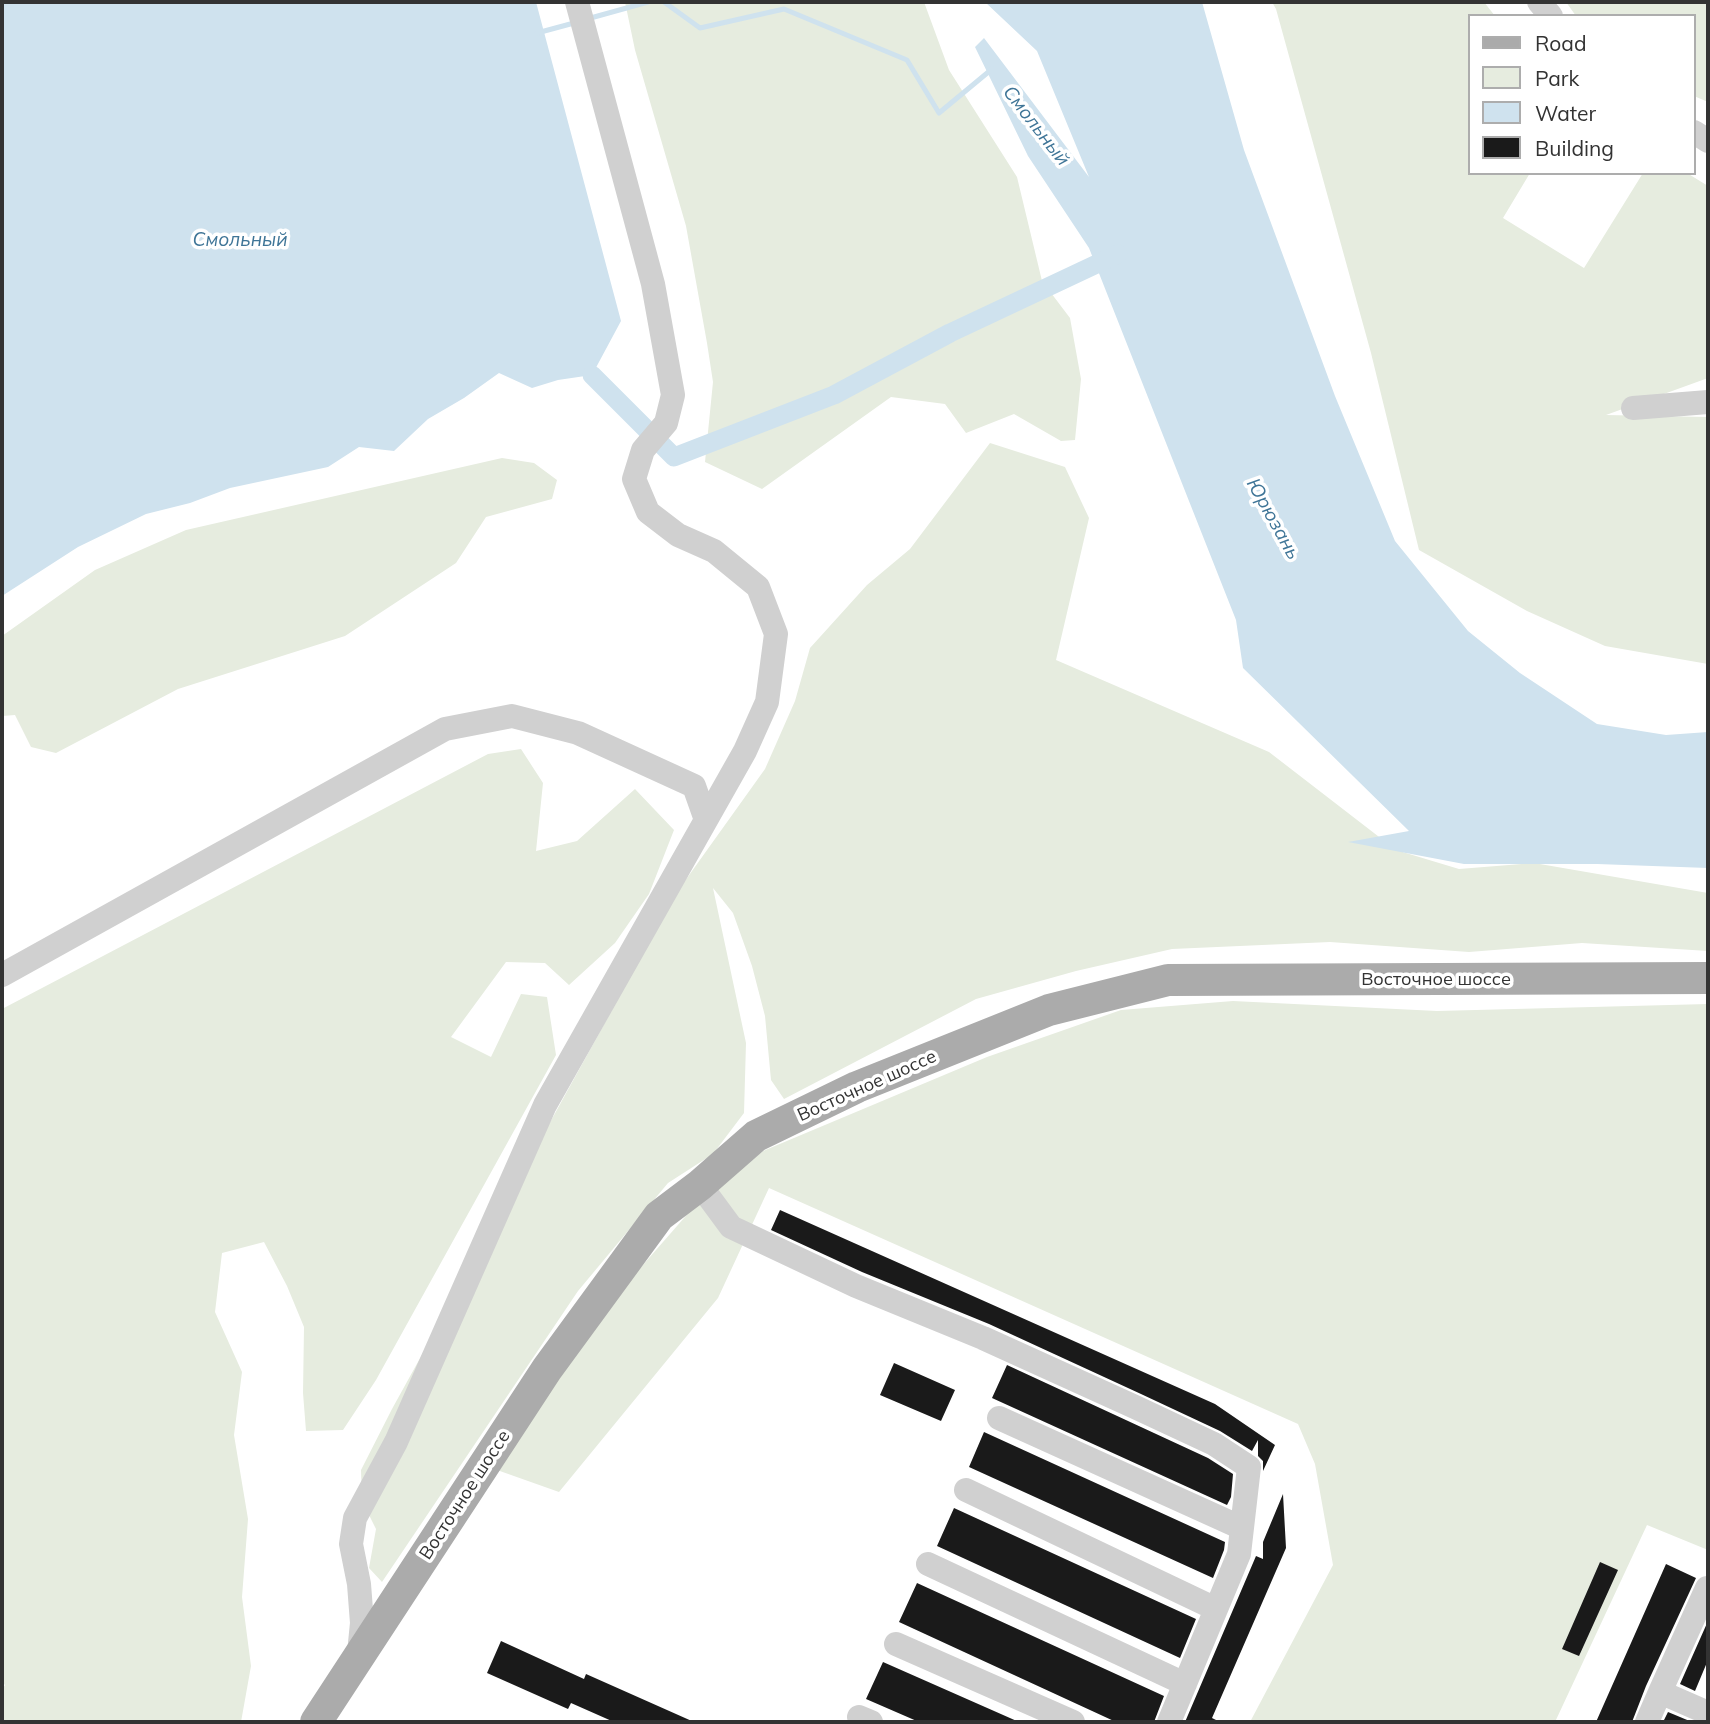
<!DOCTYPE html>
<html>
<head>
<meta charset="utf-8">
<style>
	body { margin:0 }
	#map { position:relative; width:1710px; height:1724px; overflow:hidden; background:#fff; font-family:Mulish,sans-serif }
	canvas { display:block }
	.frame { position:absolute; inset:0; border:4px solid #333; pointer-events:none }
	.legend { position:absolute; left:1468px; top:14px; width:228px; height:161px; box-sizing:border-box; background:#fff; border:2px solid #adadad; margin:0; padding:9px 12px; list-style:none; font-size:21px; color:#333 }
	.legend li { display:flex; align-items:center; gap:14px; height:35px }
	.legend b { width:35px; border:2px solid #adadad }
</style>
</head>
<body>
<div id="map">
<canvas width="1710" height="1724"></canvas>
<div class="frame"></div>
<ul class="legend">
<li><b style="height:9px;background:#ababab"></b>Road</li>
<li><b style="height:19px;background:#e6ecdf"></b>Park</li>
<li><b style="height:19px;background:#cfe2ee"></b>Water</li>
<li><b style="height:19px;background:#1a1a1a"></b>Building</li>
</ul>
</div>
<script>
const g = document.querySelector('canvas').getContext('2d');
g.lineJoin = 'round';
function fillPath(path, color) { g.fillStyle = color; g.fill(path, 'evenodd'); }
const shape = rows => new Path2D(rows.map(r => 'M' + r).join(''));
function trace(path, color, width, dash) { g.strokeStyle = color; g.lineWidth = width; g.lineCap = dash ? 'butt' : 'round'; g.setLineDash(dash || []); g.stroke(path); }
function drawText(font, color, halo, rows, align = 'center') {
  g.font = font + ' Mulish,sans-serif'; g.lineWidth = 7; g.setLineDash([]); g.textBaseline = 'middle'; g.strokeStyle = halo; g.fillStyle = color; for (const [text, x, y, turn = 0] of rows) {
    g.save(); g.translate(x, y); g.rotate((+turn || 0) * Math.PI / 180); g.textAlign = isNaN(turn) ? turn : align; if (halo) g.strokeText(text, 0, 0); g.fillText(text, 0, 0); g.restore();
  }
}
const green = shape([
	[625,2,924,2,949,70,1017,177,1042,281,1070,318,1081,379,1075,440,1061,441,1014,414,966,433,945,404,891,397,762,489,705,462,713,382,707,343,686,226,635,50],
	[1272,2,1484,2,1495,16,1470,16,1470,173,1530,173,1503,218,1584,268,1643,173,1687,173,1708,186,1708,378,1606,415,1708,417,1708,664,1605,646,1527,611,1419,550,1371,353,1276,9],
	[1566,2,1708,2,1708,102,1694,96,1694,16,1576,16],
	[990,443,1065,467,1089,518,1056,660,1269,752,1396,850,1459,869,1534,863,1708,893,1708,951,1582,943,1469,952,1330,942,1172,949,1076,971,976,999,784,1099,771,1080,765,1016,752,966,733,913,713,888,746,1043,744,1113,713,1154,668,1183,578,1291,382,1582,369,1568,376,1529,362,1501,361,1470,392,1409,677,892,765,769,795,701,810,648,867,585,910,549],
	[502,458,534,463,557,480,552,499,486,517,456,563,345,636,178,689,56,753,31,747,15,715,2,716,2,636,95,570,186,530],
	[521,749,543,783,536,851,577,841,635,789,674,830,649,894,615,943,569,985,545,963,506,962,451,1037,491,1057,521,994,547,997,556,1055,376,1380,343,1430,306,1431,303,1393,304,1327,287,1286,264,1242,222,1253,215,1312,242,1372,234,1435,248,1519,242,1597,251,1666,241,1722,2,1722,2,1690,5,1685,2,1682,2,1009,488,754],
	[1233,1001,1437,1011,1708,1004,1708,1550,1647,1525,1555,1722,1250,1722,1333,1565,1315,1464,1298,1424,769,1188,718,1298,559,1492,497,1470,567,1365,621,1290,691,1210,763,1151,987,1057,1121,1010]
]);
const water = shape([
	[2,2,536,2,621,321,592,375,558,380,532,388,499,373,464,398,428,419,394,451,359,447,328,467,230,488,190,503,146,514,78,547,2,596],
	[985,2,1202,2,1244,150,1335,396,1395,541,1468,631,1520,673,1597,724,1666,735,1708,732,1708,868,1597,864,1464,864,1348,842,1409,831,1243,668,1236,620,1089,248,1028,156,975,47,984,38,1089,177,1037,51]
]);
const stream = shape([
	[664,2,700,28,784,9,907,60,939,113,992,69],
	[587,19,648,2],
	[537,33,574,23]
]);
const canal = shape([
	[592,375,674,457,834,395,950,333,1118,254]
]);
const building = shape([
	[780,1210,1215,1404,1275,1445,1263,1471,1263,1461,1258,1456,1258,1440,1252,1451,1220,1431,1141,1394,989,1324,862,1272,771,1230],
	[894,1363,955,1390,941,1421,880,1395],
	[1007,1365,1208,1458,1233,1474,1231,1497,1227,1505,992,1398],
	[984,1432,1225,1542,1224,1550,1213,1578,969,1467],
	[1283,1494,1286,1548,1212,1718,1220,1722,1185,1722,1256,1556,1263,1559,1263,1542],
	[954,1508,1196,1619,1180,1658,937,1546],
	[1600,1562,1618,1570,1579,1656,1562,1649],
	[1666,1564,1696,1578,1646,1686,1632,1722,1596,1722],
	[917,1583,1164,1696,1154,1722,1116,1722,899,1622],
	[1708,1621,1708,1660,1695,1691,1680,1684],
	[501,1641,584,1679,586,1674,694,1722,614,1722,571,1703,568,1709,487,1673],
	[883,1662,1019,1722,919,1722,866,1699],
	[1668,1712,1692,1722,1663,1722]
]);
const minor = shape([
	[1539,2,1551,16],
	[1694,132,1708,141],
	[1633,408,1708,402],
	[2,975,445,729,512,716,578,733,694,786,706,820],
	[700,1185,731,1227,856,1286,983,1338,1135,1407,1214,1444,1249,1467,1239,1554,1169,1722],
	[999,1418,1242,1528],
	[966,1490,1216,1609],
	[928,1564,1185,1684],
	[896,1644,1073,1722],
	[359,1653,362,1623,359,1584,351,1544,355,1518,396,1442,545,1105,745,751,767,702,776,634,758,587,714,551,678,535,648,512,634,479,643,450,666,423,673,395,653,284,577,2],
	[1660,1692,1707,1588],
	[859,1717,871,1722],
	[1647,1722,1660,1692,1708,1713]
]);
const major = shape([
	[316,1722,547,1369,659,1216,700,1185,756,1136,857,1087,1049,1010,1168,980,1708,978]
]);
const streetNames = [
	["Восточное шоссе",1436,980],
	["Восточное шоссе",867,1086,-24],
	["Восточное шоссе",465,1495,-57]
];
const waterNames = [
	["Смольный",1036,126,52],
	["Смольный",240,240],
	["Юрюзань",1273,519,61]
];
fillPath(green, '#e6ecdf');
fillPath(water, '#cfe2ee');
trace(stream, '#cfe2ee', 5);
trace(canal, '#cfe2ee', 19);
fillPath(building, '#1a1a1a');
trace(minor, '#d0d0d0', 24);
trace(major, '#ababab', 32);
drawText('18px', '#333', '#fff', streetNames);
drawText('italic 19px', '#3f7597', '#fff', waterNames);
</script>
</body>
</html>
